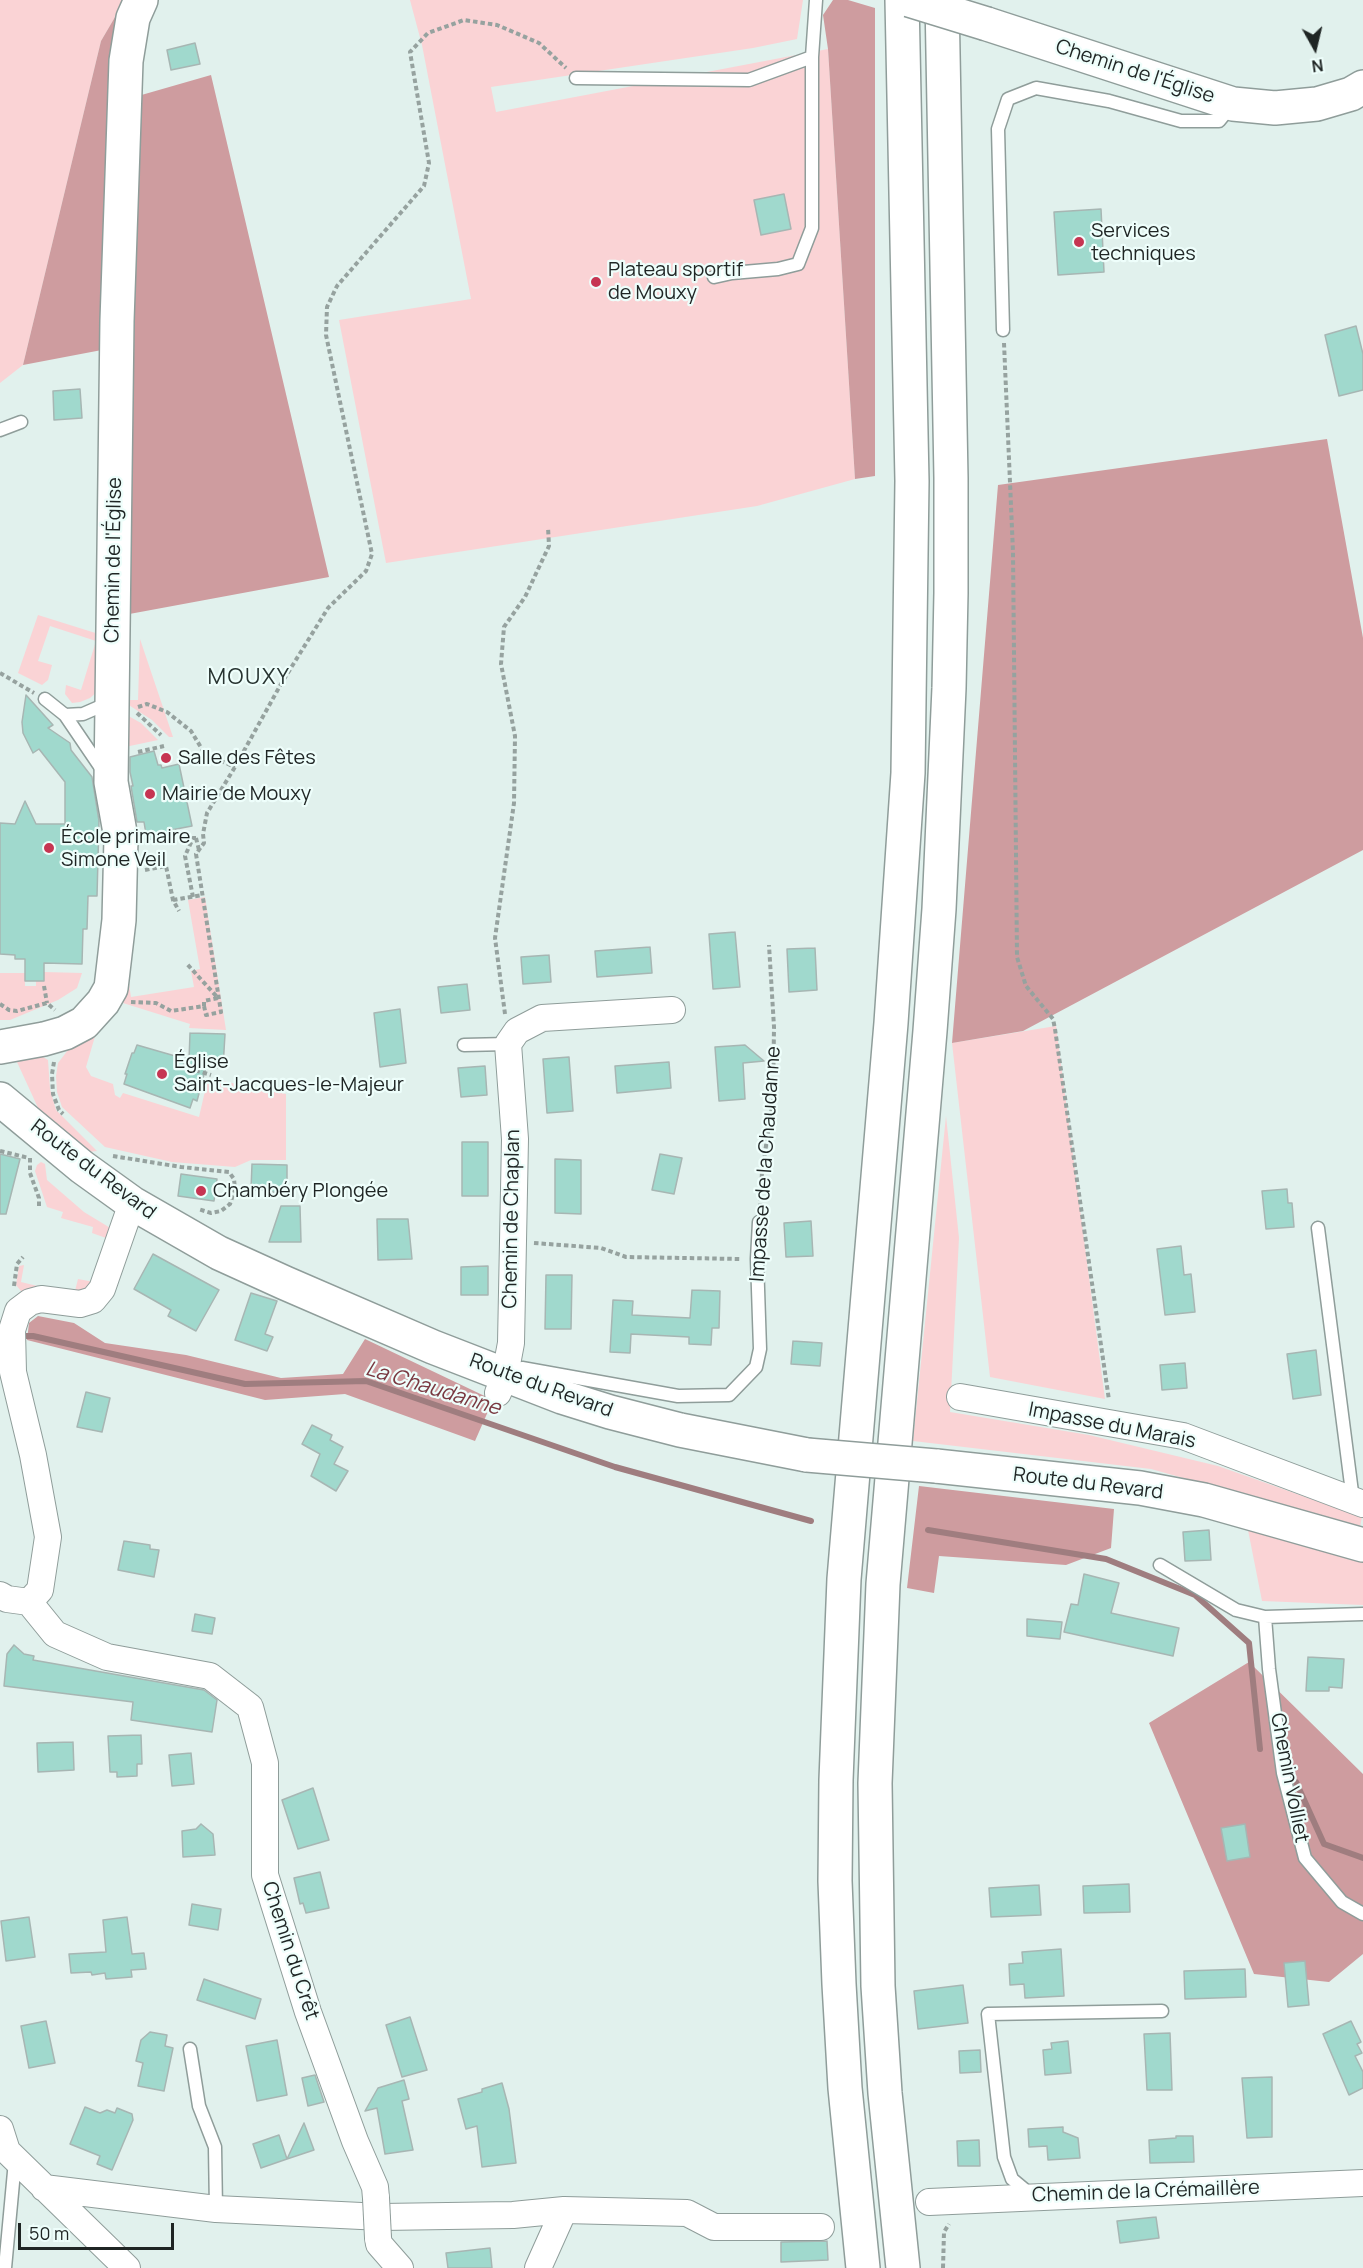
<!DOCTYPE html>
<html>
<head>
<meta charset="utf-8">
<style>
	body { margin:0 }
	#map { position:relative; width:1363px; height:2268px; overflow:hidden; background:#e1f1ed; font-family:Manrope,sans-serif }
	canvas { display:block }
	.north { position:absolute; left:1285px; top:18px; width:60px; height:60px; -webkit-text-stroke:4px #eefefb; paint-order:stroke; rotate:172deg; font-size:16px; font-weight:700; line-height:24px; text-align:center; color:#1f2524 }
	.north::after { content:''; display:block; margin:auto; width:21px; height:27px; background:#1f2524; clip-path:polygon(50% 0,100% 100%,50% 72%,0 100%) }
	.scale { position:absolute; left:18px; top:2223px; width:156px; height:27px; box-sizing:border-box; border:3px solid #1f2524; border-top:0; padding-left:8px; font-size:18px; line-height:21px; white-space:nowrap; color:#1f2524; -webkit-text-stroke:4px #eefefb; paint-order:stroke }
</style>
</head>
<body>
<div id="map">
<canvas width="1363" height="2268"></canvas>
<div class="north">N</div>
<div class="scale">50 m</div>
</div>
<script>
const g = document.querySelector('canvas').getContext('2d');
g.lineJoin = 'round';
function fillPath(path, color) { g.fillStyle = color; g.fill(path, 'evenodd'); }
const shape = rows => new Path2D(rows.map(r => 'M' + r).join(''));
function trace(path, color, width, dash) { g.strokeStyle = color; g.lineWidth = width; g.lineCap = dash ? 'butt' : 'round'; g.setLineDash(dash || []); g.stroke(path); }
function drawText(font, color, halo, rows, align = 'center') {
  g.font = font + ' Manrope,sans-serif'; g.lineWidth = 4.5; g.setLineDash([]); g.textBaseline = 'middle'; g.strokeStyle = halo; g.fillStyle = color; for (const [text, x, y, turn = 0] of rows) {
    g.save(); g.translate(x, y); g.rotate((+turn || 0) * Math.PI / 180); g.textAlign = isNaN(turn) ? turn : align; if (halo) g.strokeText(text, 0, 0); g.fillText(text, 0, 0); g.restore();
  }
}
const green = shape([
	[0,0,125,0,101,41,23,365,0,383],
	[410,0,803,0,797,39,753,48,491,87,496,112,828,49,855,479,757,506,386,563,339,320,471,299,422,45],
	[38,615,105,636,98,691,90,698,80,702,72,703,65,694,66,685,81,690,96,641,50,626,38,661,52,665,48,680,42,685,18,673],
	[140,639,173,737,169,737,152,720,121,700,138,700],
	[123,713,141,723,158,740,125,747],
	[205,897,226,1030,189,1028,190,1024,123,1003,129,984,131,997,194,987,191,971,200,969,188,900],
	[44,972,82,973,77,988,58,1000,10,1020,0,1020,0,973,25,973,25,986,36,986,36,981,44,981],
	[1056,1026,1105,1399,990,1377,952,1043],
	[96,1033,86,1067,91,1076,113,1084,115,1095,120,1098,123,1093,199,1117,208,1078,286,1094,286,1160,251,1160,235,1167,172,1162,105,1147,62,1107,57,1092,56,1076,58,1063,68,1050],
	[37,1057,43,1057,48,1060,50,1089,56,1110,97,1151,88,1152,45,1123,17,1062],
	[946,1116,959,1238,950,1412,1089,1435,1218,1466,1362,1517,1360,1527,1151,1469,913,1441],
	[41,1162,45,1164,47,1180,84,1212,112,1229,97,1284,88,1294,75,1299,38,1293,29,1294,21,1291,16,1285,19,1266,24,1265,21,1282,74,1295,78,1279,94,1282,106,1238,92,1233,93,1227,61,1218,63,1212,47,1207,35,1171,37,1165],
	[1248,1530,1363,1562,1363,1605,1262,1601]
]);
const forest = shape([
	[125,0,138,96,211,75,329,577,124,615,107,349,23,365,101,41],
	[833,0,848,0,875,8,875,476,855,479,828,49,823,15],
	[1327,439,1363,638,1363,850,1023,1031,952,1043,998,485],
	[38,1316,74,1323,105,1343,186,1355,281,1378,343,1374,365,1339,493,1400,475,1441,345,1394,265,1400,27,1340,29,1323],
	[919,1486,1114,1509,1111,1548,1066,1565,939,1556,934,1593,907,1588],
	[1249,1662,1363,1774,1363,1954,1329,1982,1254,1974,1149,1723]
]);
const stream = shape([
	[19,1336,33,1336,245,1384,366,1381,615,1467,811,1521],
	[928,1530,1106,1559,1195,1595,1249,1643,1260,1749],
	[1296,1782,1324,1844,1363,1858]
]);
const building = shape([
	[195,43,200,64,171,70,167,50,195,43],
	[784,194,791,229,761,235,754,200,784,194],
	[1101,209,1104,272,1058,275,1054,212,1101,209],
	[1356,326,1363,354,1363,390,1339,396,1325,335,1356,326],
	[80,389,82,418,54,420,53,391,80,389],
	[26,695,53,725,48,728,70,743,71,750,92,777,99,821,97,896,88,896,87,929,83,929,82,964,44,963,44,981,25,981,25,959,15,959,15,955,0,954,0,823,15,824,25,801,36,824,65,824,65,782,39,749,33,753,23,733,22,722,26,695],
	[154,751,158,765,161,765,162,768,179,764,192,826,171,830,171,835,147,840,144,822,137,822,131,786,133,786,130,772,130,757,154,751],
	[735,932,740,987,713,989,709,934,735,932],
	[650,947,652,973,597,977,595,951,650,947],
	[815,948,817,990,789,992,787,949,815,948],
	[549,955,551,982,523,984,521,957,549,955],
	[467,984,470,1010,441,1013,438,987,467,984],
	[400,1009,406,1063,380,1067,374,1013,400,1009],
	[190,1033,225,1034,223,1068,206,1067,197,1101,193,1099,190,1108,124,1084,127,1074,125,1074,132,1053,134,1053,137,1045,189,1060,190,1033],
	[745,1045,764,1061,743,1063,745,1099,719,1101,715,1047,745,1045],
	[569,1057,573,1111,547,1113,543,1059,569,1057],
	[669,1062,671,1088,617,1093,615,1066,669,1062],
	[485,1066,487,1095,461,1097,458,1068,485,1066],
	[462,1142,488,1142,488,1196,462,1196,462,1142],
	[0,1154,20,1159,6,1214,0,1214,0,1154],
	[660,1154,682,1158,674,1194,652,1190,660,1154],
	[555,1159,581,1160,581,1214,555,1213,555,1159],
	[252,1164,287,1165,287,1198,269,1190,251,1190,252,1164],
	[181,1174,217,1179,214,1201,178,1196,181,1174],
	[1287,1189,1288,1203,1292,1203,1294,1227,1266,1229,1262,1191,1287,1189],
	[281,1206,300,1206,301,1242,269,1242,281,1206],
	[377,1219,408,1219,412,1259,378,1260,377,1219],
	[811,1221,813,1256,786,1257,784,1223,811,1221],
	[1181,1246,1184,1275,1191,1274,1195,1312,1165,1315,1157,1249,1181,1246],
	[153,1254,219,1290,196,1331,168,1316,171,1310,134,1289,153,1254],
	[488,1266,488,1295,461,1295,461,1267,488,1266],
	[546,1275,572,1275,571,1329,545,1329,546,1275],
	[692,1290,720,1291,719,1328,712,1328,711,1345,689,1344,689,1337,631,1334,630,1353,610,1352,613,1300,633,1301,632,1315,690,1318,692,1290],
	[251,1293,277,1301,265,1334,273,1337,267,1351,235,1340,251,1293],
	[793,1341,822,1343,820,1366,791,1364,793,1341],
	[1316,1350,1321,1395,1293,1399,1287,1354,1316,1350],
	[1185,1363,1187,1388,1162,1390,1160,1365,1185,1363],
	[86,1392,110,1398,102,1432,77,1427,86,1392],
	[312,1425,332,1435,330,1440,343,1447,334,1464,348,1471,336,1491,311,1476,320,1454,302,1444,312,1425],
	[1209,1530,1211,1560,1185,1561,1183,1532,1209,1530],
	[124,1541,150,1545,150,1549,159,1550,154,1577,118,1570,124,1541],
	[1084,1574,1119,1583,1111,1613,1179,1628,1173,1656,1064,1632,1071,1604,1078,1605,1084,1574],
	[195,1614,215,1618,212,1634,192,1631,195,1614],
	[1027,1619,1062,1622,1060,1639,1027,1636,1027,1619],
	[14,1645,24,1654,34,1656,33,1660,204,1690,217,1700,212,1732,131,1720,133,1702,4,1686,7,1654,14,1645],
	[1308,1657,1344,1659,1342,1688,1329,1687,1329,1691,1306,1691,1308,1657],
	[141,1735,142,1764,137,1764,137,1776,117,1777,117,1772,110,1772,108,1736,141,1735],
	[73,1742,74,1770,38,1772,37,1743,73,1742],
	[191,1753,194,1784,172,1786,169,1755,191,1753],
	[313,1788,329,1840,298,1849,282,1800,313,1788],
	[201,1824,213,1834,215,1855,183,1857,182,1831,196,1829,201,1824],
	[1245,1824,1250,1857,1227,1861,1221,1828,1245,1824],
	[320,1872,329,1908,306,1913,303,1903,300,1904,294,1878,320,1872],
	[1129,1884,1130,1912,1084,1913,1083,1886,1129,1884],
	[1039,1885,1041,1915,991,1917,989,1888,1039,1885],
	[192,1904,221,1909,218,1930,189,1925,192,1904],
	[29,1917,35,1957,6,1961,1,1921,29,1917],
	[127,1917,132,1954,144,1953,146,1969,131,1970,132,1977,106,1979,105,1973,92,1975,91,1972,71,1973,69,1954,106,1952,103,1920,127,1917],
	[1061,1949,1064,1996,1025,1998,1024,1984,1010,1985,1009,1964,1023,1963,1022,1952,1061,1949],
	[1305,1961,1309,2005,1288,2007,1284,1963,1305,1961],
	[1245,1969,1246,1997,1185,1999,1184,1971,1245,1969],
	[204,1979,261,1999,255,2019,197,2000,204,1979],
	[963,1985,968,2023,918,2029,914,1991,963,1985],
	[410,2017,427,2070,402,2077,386,2025,410,2017],
	[46,2021,55,2063,29,2068,21,2026,46,2021],
	[1351,2021,1361,2042,1357,2044,1362,2053,1355,2056,1363,2072,1363,2088,1349,2095,1323,2034,1351,2021],
	[150,2032,167,2035,165,2046,173,2048,164,2091,138,2086,143,2063,136,2061,141,2040,150,2032],
	[1170,2033,1172,2090,1147,2090,1144,2034,1170,2033],
	[277,2040,287,2095,257,2101,246,2046,277,2040],
	[1068,2041,1071,2073,1045,2075,1043,2050,1052,2049,1051,2043,1068,2041],
	[980,2050,981,2072,960,2073,959,2051,980,2050],
	[315,2075,324,2102,308,2106,302,2078,315,2075],
	[1272,2077,1272,2137,1247,2138,1242,2078,1272,2077],
	[404,2080,409,2099,402,2101,413,2150,385,2154,377,2108,365,2111,378,2088,404,2080],
	[502,2083,509,2109,516,2163,482,2167,477,2126,466,2129,458,2099,482,2092,482,2089,502,2083],
	[85,2107,100,2113,107,2110,115,2113,117,2108,132,2114,133,2120,112,2170,97,2164,100,2156,70,2144,85,2107],
	[304,2123,314,2150,287,2159,304,2123],
	[1063,2127,1063,2132,1078,2138,1080,2158,1048,2160,1047,2146,1029,2147,1028,2129,1063,2127],
	[279,2135,287,2159,261,2168,253,2144,279,2135],
	[1176,2136,1193,2136,1194,2162,1150,2163,1149,2140,1176,2138,1176,2136],
	[979,2140,980,2166,958,2166,957,2141,979,2140],
	[1156,2217,1159,2238,1120,2243,1117,2221,1156,2217],
	[827,2241,828,2260,781,2262,781,2242,827,2241],
	[490,2248,492,2268,448,2268,446,2253,490,2248]
]);
const path = shape([
	[1004,343,1013,552,1017,957,1026,986,1053,1019,1055,1029,1109,1400],
	[0,673,34,693],
	[138,707,147,704,167,712,191,731,205,754,235,767],
	[137,713,161,735],
	[138,752,164,746],
	[196,838,199,850],
	[145,870,166,866,173,900,179,911],
	[193,897,185,856,193,838,196,838],
	[173,900,202,895],
	[44,986,47,1003],
	[131,1002,156,1003,171,1011,204,1006,204,1001,218,998,187,964],
	[0,1004,9,1010,17,1011,47,1003,55,1010],
	[204,1006,206,1015,221,1012,196,854,204,843,203,834,207,813,235,767,281,684,328,608,366,571,372,554,326,335,327,307,337,286,424,186,429,163,410,52,428,33,464,20,497,25,539,43,566,68],
	[505,1014,495,938,514,803,515,736,501,664,504,627,525,597,549,546,548,527],
	[180,1049,184,1057,185,1067,211,1075],
	[54,1062,52,1074,53,1094,59,1110,63,1114],
	[0,1151,29,1158],
	[113,1156,181,1167,229,1172,234,1179,235,1189,230,1204,221,1211,211,1213,198,1209],
	[30,1158,30,1173,39,1198,39,1206],
	[760,1208,762,1172,773,1100,774,1027,769,945],
	[534,1243,601,1248,626,1257,741,1259],
	[14,1286,17,1264,23,1257],
	[943,2268,944,2232,949,2224]
]);
const lane = shape([
	[576,78,749,80,812,57],
	[714,277,732,273,778,269,798,264,812,228,812,57,816,0],
	[1003,330,998,129,1008,99,1036,88,1109,101,1181,121,1219,121,1232,105],
	[0,430,21,422],
	[45,699,65,715,83,714,99,707,107,700],
	[65,715,103,771],
	[464,1045,508,1044],
	[1318,1228,1353,1500],
	[522,1368,678,1396,729,1395,756,1367,760,1349,757,1259,759,1222],
	[1160,1565,1236,1610,1265,1617,1363,1614],
	[1265,1617,1269,1669,1283,1773,1305,1858,1342,1902,1363,1914],
	[190,2049,199,2106,215,2147,216,2209],
	[1030,2194,1012,2179,1004,2157,988,2014,1162,2011],
	[5,2268,15,2161]
]);
const street = shape([
	[498,1393,505,1375,511,1343,515,1139,508,1044,517,1031,542,1018,672,1010],
	[960,1397,1183,1436,1363,1504],
	[0,1595,7,1599,29,1602,55,1634,107,1657,210,1676,250,1707,265,1763,265,1875,308,2012,355,2141,375,2187,376,2198],
	[29,1602,40,1590,48,1537,33,1455,13,1372,12,1330,18,1311,30,1302,41,1299,80,1304,93,1300,102,1289,132,1203],
	[0,2129,7,2151,127,2268],
	[44,2188,216,2209,382,2217,513,2215,564,2210],
	[929,2202,1363,2183],
	[378,2238,379,2244,400,2268],
	[538,2268,564,2210,687,2213,714,2227,821,2227]
]);
const secondary = shape([
	[987,24,1233,104,1275,108,1317,104,1351,94,1363,87],
	[0,1047,44,1039,65,1033,84,1023,103,1002,111,988,119,920,121,838,111,782,117,321,126,61,133,18,141,0],
	[0,1099,82,1167,132,1203,219,1253,285,1283,433,1347,562,1397,610,1412,680,1430,807,1455],
	[936,1466,1140,1488,1204,1500,1363,1545]
]);
const highway = shape([
	[863,2268,845,2088,839,1984,835,1881,836,1780,844,1579,891,1023,908,773,912,481,902,0],
	[903,2268,885,2093,878,1986,875,1783,883,1584,930,1031,939,909,949,688,951,593,951,478,942,0]
]);
const streetBridge = shape([
	[376,2198,378,2238]
]);
const secondaryBridge = shape([
	[909,0,987,24],
	[807,1455,936,1466]
]);
const markers = [
	[1079,242,6,"#c63552"],
	[596,282,6,"#c63552"],
	[166,758,6,"#c63552"],
	[150,794,6,"#c63552"],
	[49,848,6,"#c63552"],
	[162,1074,6,"#c63552"],
	[201,1191,6,"#c63552"]
];
const streetNames = [
	["Chemin de l'Église",1135,72,18],
	["Chemin de l'Église",114,560,-89],
	["Impasse de la Chaudanne",766,1164,-86],
	["Route du Revard",93,1170,37],
	["Chemin de Chaplan",512,1219,-89],
	["Route du Revard",541,1386,20],
	["Impasse du Marais",1112,1426,11],
	["Route du Revard",1088,1484,7],
	["Chemin Volliet",1289,1778,79],
	["Chemin du Crêt",290,1951,72],
	["Chemin de la Crémaillère",1146,2192,-2]
];
const poiNames = [
	["Services",1091,231],
	["techniques",1091,254],
	["Plateau sportif",608,270],
	["de Mouxy",608,293],
	["Salle des Fêtes",178,758],
	["Mairie de Mouxy",162,794],
	["École primaire",61,837],
	["Simone Veil",61,860],
	["Église",174,1062],
	["Saint-Jacques-le-Majeur",174,1085],
	["Chambéry Plongée",213,1191]
];
const waterNames = [
	["La Chaudanne",433,1389,17]
];
const quarterNames = [
	["MOUXY",249,678]
];
fillPath(green, '#fad3d5');
fillPath(forest, '#ce9c9f');
trace(stream, '#9f7d7f', 6);
fillPath(building, '#a0d9cd');
trace(building, '#a7b6b3', 1.5);
trace(lane, '#8f9d9a', 15);
trace(street, '#8f9d9a', 28);
trace(secondary, '#8f9d9a', 36);
trace(highway, '#8f9d9a', 36);
trace(path, '#96a29f', 4, [4.5, 3]);
trace(lane, '#fff', 12);
trace(street, '#fff', 26);
trace(secondary, '#fff', 33);
trace(highway, '#fff', 33);
trace(streetBridge, '#8f9d9a', 28, []);
trace(secondaryBridge, '#8f9d9a', 36, []);
trace(streetBridge, '#fff', 26);
trace(secondaryBridge, '#fff', 33);
for (const [x, y, r, color] of markers) { const dot = new Path2D(); dot.arc(x, y, r, 0, 2 * Math.PI); g.fillStyle = color; g.fill(dot); trace(dot, '#eefefb', 2); }
drawText('20px', '#1f2524', '#eefefb', streetNames);
drawText('20px', '#1f2524', '#eefefb', poiNames, 'left');
drawText('italic 21px', '#793840', '#eefefb', waterNames);
g.letterSpacing = '1.5px';
drawText('22px', '#283431', '#eefefb', quarterNames);
g.letterSpacing = '0px';
</script>
</body>
</html>
